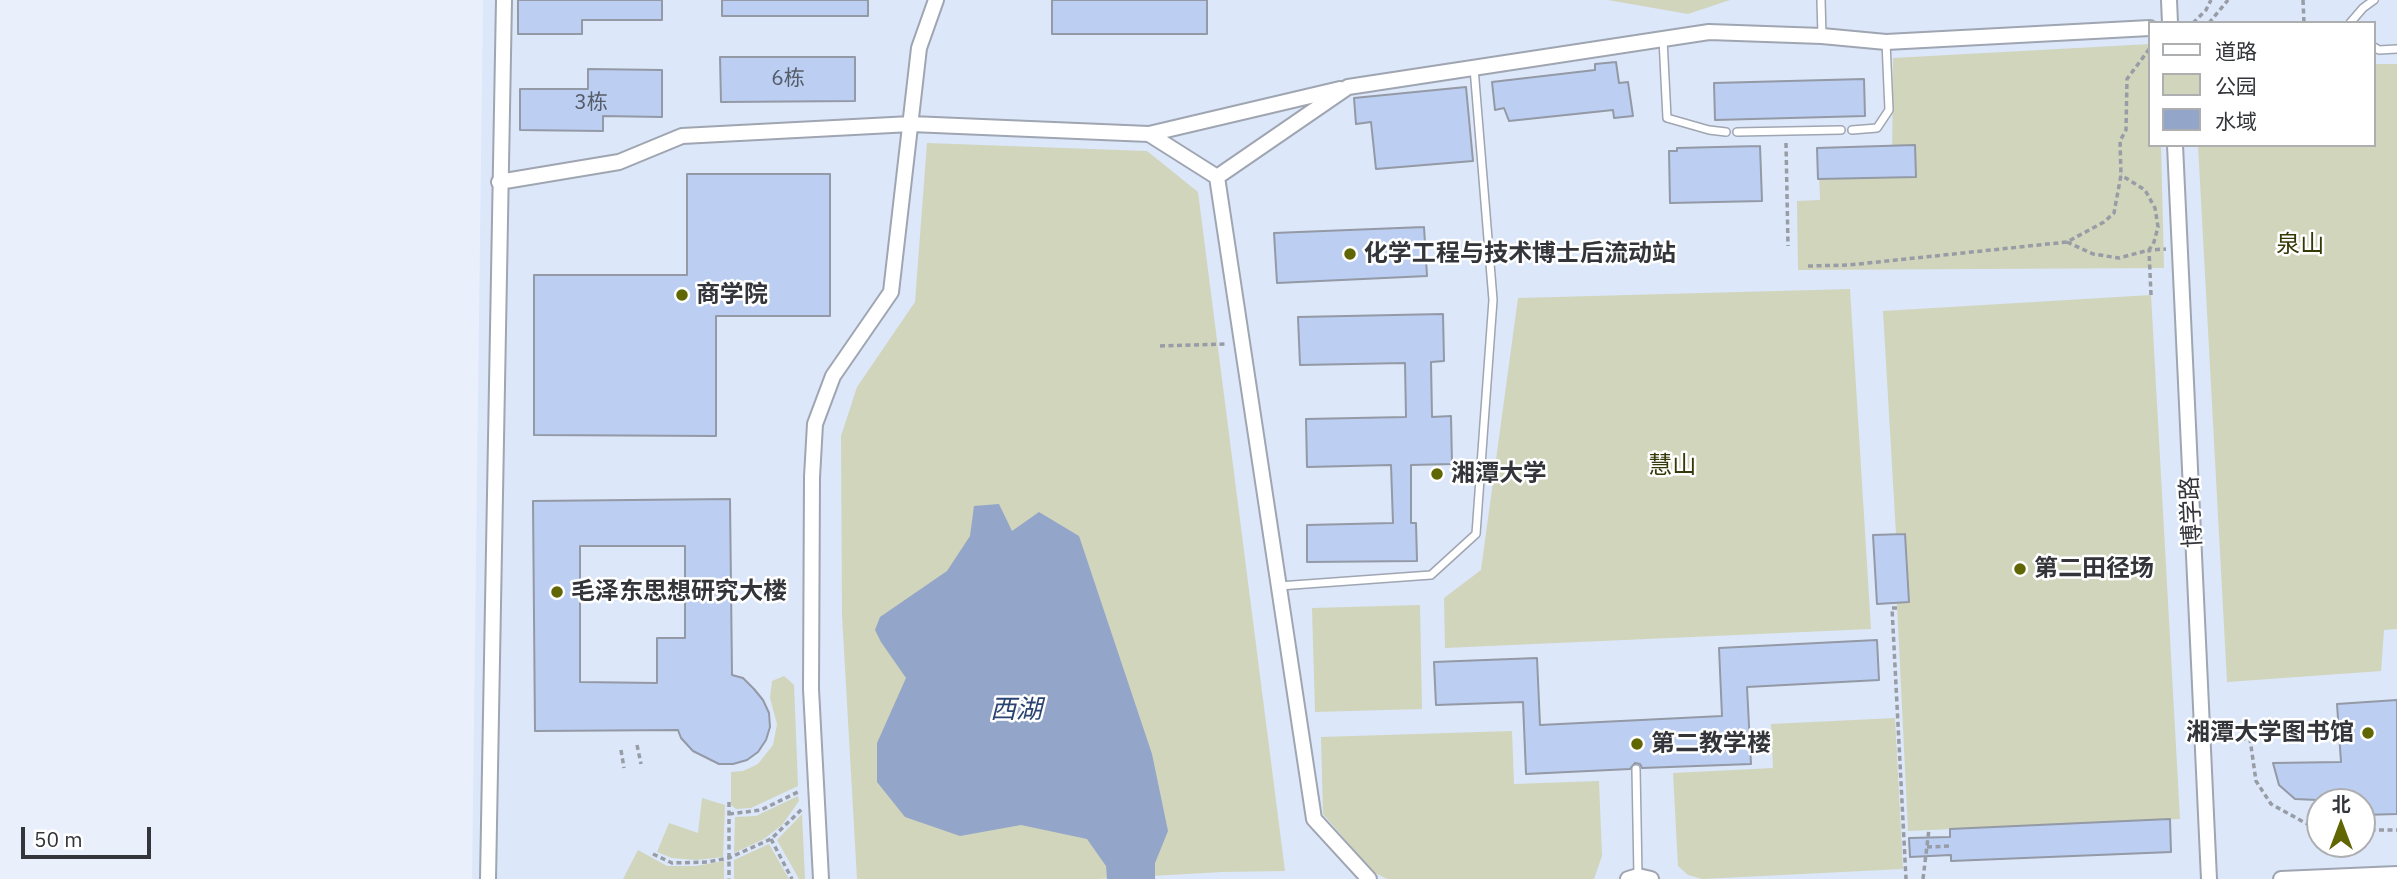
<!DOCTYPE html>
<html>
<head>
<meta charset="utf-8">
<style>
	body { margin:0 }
	#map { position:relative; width:2397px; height:879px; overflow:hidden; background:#e9f0fc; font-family:"IBM Plex Sans","Noto Sans SC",sans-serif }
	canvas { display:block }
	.legend { position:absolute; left:2148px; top:21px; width:228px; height:126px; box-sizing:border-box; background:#fff; border:2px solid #adaeb0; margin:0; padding:9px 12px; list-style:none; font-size:21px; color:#33353a }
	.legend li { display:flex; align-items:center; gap:14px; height:35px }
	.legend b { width:35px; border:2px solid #adaeb0 }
	.north { position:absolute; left:2306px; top:788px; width:70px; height:70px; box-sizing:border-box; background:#fff; border:2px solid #adaeb0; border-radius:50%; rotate:0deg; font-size:19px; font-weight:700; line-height:28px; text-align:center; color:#33353a }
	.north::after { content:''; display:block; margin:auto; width:24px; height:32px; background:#606604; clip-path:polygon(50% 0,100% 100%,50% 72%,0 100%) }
	.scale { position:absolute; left:21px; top:827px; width:130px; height:32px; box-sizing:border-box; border:4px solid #33353a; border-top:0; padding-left:9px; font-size:21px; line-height:24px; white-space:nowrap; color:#33353a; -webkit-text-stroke:5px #fff; paint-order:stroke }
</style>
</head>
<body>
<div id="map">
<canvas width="2397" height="879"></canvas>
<ul class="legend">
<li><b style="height:9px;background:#fff"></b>道路</li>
<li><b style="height:19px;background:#d1d5bc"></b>公园</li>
<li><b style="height:19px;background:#93a5c8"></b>水域</li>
</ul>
<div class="north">北</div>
<div class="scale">50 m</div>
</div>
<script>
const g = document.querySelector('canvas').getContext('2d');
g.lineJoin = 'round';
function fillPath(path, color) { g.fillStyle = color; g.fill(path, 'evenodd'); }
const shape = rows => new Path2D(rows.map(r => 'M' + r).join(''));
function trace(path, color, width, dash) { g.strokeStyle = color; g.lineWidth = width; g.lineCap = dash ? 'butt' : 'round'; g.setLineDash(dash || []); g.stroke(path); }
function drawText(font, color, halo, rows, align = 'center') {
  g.font = font + ' "IBM Plex Sans","Noto Sans SC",sans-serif'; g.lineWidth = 5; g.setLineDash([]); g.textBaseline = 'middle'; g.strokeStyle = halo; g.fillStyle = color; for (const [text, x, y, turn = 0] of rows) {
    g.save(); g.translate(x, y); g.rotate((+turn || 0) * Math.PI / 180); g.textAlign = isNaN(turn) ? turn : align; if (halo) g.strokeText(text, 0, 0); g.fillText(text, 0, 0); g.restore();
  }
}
const built = shape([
	[483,0,2397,0,2397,879,472,879],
	[2150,23,2374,23,2374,145,2150,145],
	[2320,802,2362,802,2362,844,2320,844]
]);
const green = shape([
	[1608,0,1730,0,1688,14],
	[2150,44,2150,145,2161,145,2164,268,1798,270,1797,201,1820,200,1819,169,1892,167,1893,58],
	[2374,64,2397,64,2397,629,2384,630,2381,671,2227,682,2198,145,2374,145],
	[927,143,1147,151,1198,192,1285,871,1222,872,1098,879,857,879,842,615,841,436,857,387,915,302],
	[1850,289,1871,629,1445,648,1444,598,1481,570,1518,298],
	[2151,295,2180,819,1908,831,1897,604,1877,604,1873,535,1896,534,1883,311],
	[1420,605,1422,709,1315,712,1312,608],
	[784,676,794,685,798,786,751,808,736,809,731,805,731,772,743,771,758,764,773,745,777,724,770,698,772,681],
	[1895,718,1903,869,1702,879,1688,875,1678,866,1673,773,1773,768,1771,724],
	[1512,731,1514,784,1599,781,1602,856,1594,879,1387,879,1373,872,1323,814,1321,737],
	[798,796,799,801,782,825,764,839,734,853,735,817,756,816],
	[702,798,725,805,723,857,696,860,672,858,657,852,669,823,698,833],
	[802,814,805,879,799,879,777,840],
	[769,844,789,879,734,879,734,860],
	[638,850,667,866,696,866,724,861,724,879,623,879]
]);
const water = shape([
	[999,504,1012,531,1039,512,1079,536,1152,754,1168,831,1155,863,1155,879,1107,879,1106,866,1087,839,1021,825,960,836,905,817,877,782,877,743,906,678,881,642,875,630,880,617,947,571,970,536,974,506]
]);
const building = shape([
	[518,0,662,0,662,20,582,20,582,34,518,34,518,0],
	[722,0,868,0,868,16,722,16,722,0],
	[1052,0,1207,0,1207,34,1052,34,1052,0],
	[720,57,855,57,855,101,721,102,720,57],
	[1616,62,1619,83,1628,82,1633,116,1614,118,1613,110,1509,121,1504,108,1495,110,1492,82,1595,70,1595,64,1616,62],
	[588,69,662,70,662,117,603,116,603,131,520,130,520,89,588,89,588,69],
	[1864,79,1865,116,1715,120,1714,83,1864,79],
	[1466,87,1473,161,1376,169,1371,122,1356,124,1354,98,1466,87],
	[1915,145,1916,177,1818,179,1817,148,1915,145],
	[1760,146,1762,201,1670,203,1669,151,1677,151,1677,148,1760,146],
	[687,174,830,174,830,316,716,316,716,436,534,435,534,275,687,275,687,174],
	[1424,227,1427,276,1277,283,1274,233,1424,227],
	[1443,314,1444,361,1431,362,1432,417,1451,416,1452,464,1411,465,1411,523,1416,523,1417,561,1307,562,1307,525,1393,523,1391,465,1307,467,1306,419,1406,417,1405,363,1300,365,1298,317,1443,314],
	[730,499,732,675,743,678,754,689,763,700,769,713,770,727,766,740,758,752,747,760,733,764,719,764,693,751,681,738,678,730,535,731,533,501,730,499],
	[580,546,685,546,685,638,657,638,657,683,580,682,580,546],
	[1905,534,1909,602,1877,604,1873,535,1905,534],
	[1877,640,1879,680,1747,687,1751,764,1642,768,1640,764,1635,763,1630,769,1526,774,1523,702,1436,705,1434,662,1537,658,1540,725,1722,716,1719,648,1877,640],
	[2397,700,2397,814,2362,815,2362,802,2295,799,2279,785,2273,763,2341,762,2337,704,2397,700],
	[2170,819,2171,852,1951,861,1951,855,1910,857,1909,838,1950,837,1950,829,2170,819]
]);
const path = shape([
	[2303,0,2304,23],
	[2193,23,2206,10,2211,0],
	[2209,23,2228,0],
	[1786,143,1788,246],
	[2067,242,2093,254,2119,258,2149,250,2154,242,2158,227,2155,208,2145,190,2121,175],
	[1808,266,1849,265,2067,242,2104,222,2114,213,2121,175,2120,141,2126,130,2127,79,2150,48],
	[2151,295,2149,250,2166,249],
	[1160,346,1228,344],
	[1897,608,1892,608,1906,879],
	[2215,738,2250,739,2256,781,2271,804,2320,831],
	[637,745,641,764],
	[621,750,624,768],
	[729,802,729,879],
	[729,814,761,810,800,791],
	[2362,830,2397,830],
	[771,839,792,879],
	[1927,847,1951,846],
	[653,854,672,863,707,862,729,858,771,839,803,808],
	[1923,879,1929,829]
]);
const service = shape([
	[1821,0,1822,36],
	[2350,23,2363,8,2374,0],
	[1663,39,1667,118,1709,130,1726,132],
	[2374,47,2379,50,2397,49],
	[1852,130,1877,128,1889,110,1886,42],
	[1737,132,1841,130],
	[1279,586,1431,575,1476,534,1493,300,1474,68],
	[1636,769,1638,876]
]);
const minor = shape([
	[2169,0,2170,23],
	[1149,134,1340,89],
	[2175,145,2209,879],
	[499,182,619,162,682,136,911,124,1149,134,1217,177],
	[488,879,504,0],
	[821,879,811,689,812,477,815,424,833,376,891,292,919,48,936,0],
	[1369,879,1314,819,1217,177,1348,87,1709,32,1822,36,1886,42,2150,28],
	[1628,879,1638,876,1651,879],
	[2281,879,2397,874]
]);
const markers = [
	[1350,254,7,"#606604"],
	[682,295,7,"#606604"],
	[1437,474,7,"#606604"],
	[2020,569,7,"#606604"],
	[557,592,7,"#606604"],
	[2368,733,7,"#606604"],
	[1637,744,7,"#606604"]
];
const numberNames = [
	["6栋",788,79],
	["3栋",591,103]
];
const parkNames = [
	["泉山",2300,245],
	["慧山",1672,466]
];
const poiNames = [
	["化学工程与技术博士后流动站",1364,254],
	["商学院",696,295],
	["湘潭大学",1451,474],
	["第二田径场",2034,569],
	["毛泽东思想研究大楼",571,592],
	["湘潭大学图书馆",2354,733,"right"],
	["第二教学楼",1651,744]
];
const streetNames = [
	["博学路",2192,512,-93]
];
const waterNames = [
	["西湖",1016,710]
];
fillPath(built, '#dce7fa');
fillPath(green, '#d1d5bc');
fillPath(water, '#93a5c8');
fillPath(building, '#bccff3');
trace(building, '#9399a5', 2);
trace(service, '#9fa5b1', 10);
trace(minor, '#9fa5b1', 18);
trace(path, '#989ca5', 3.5, [5, 3.5]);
trace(service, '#fff', 7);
trace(minor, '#fff', 14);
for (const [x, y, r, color] of markers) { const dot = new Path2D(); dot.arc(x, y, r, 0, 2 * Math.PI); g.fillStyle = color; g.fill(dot); trace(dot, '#fff', 2.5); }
drawText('21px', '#555c68', null, numberNames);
drawText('24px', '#353907', '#fff', parkNames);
drawText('bold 24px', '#33353a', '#fff', poiNames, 'left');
drawText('24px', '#33353a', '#fff', streetNames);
drawText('italic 26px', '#2b4371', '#fff', waterNames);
</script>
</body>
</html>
